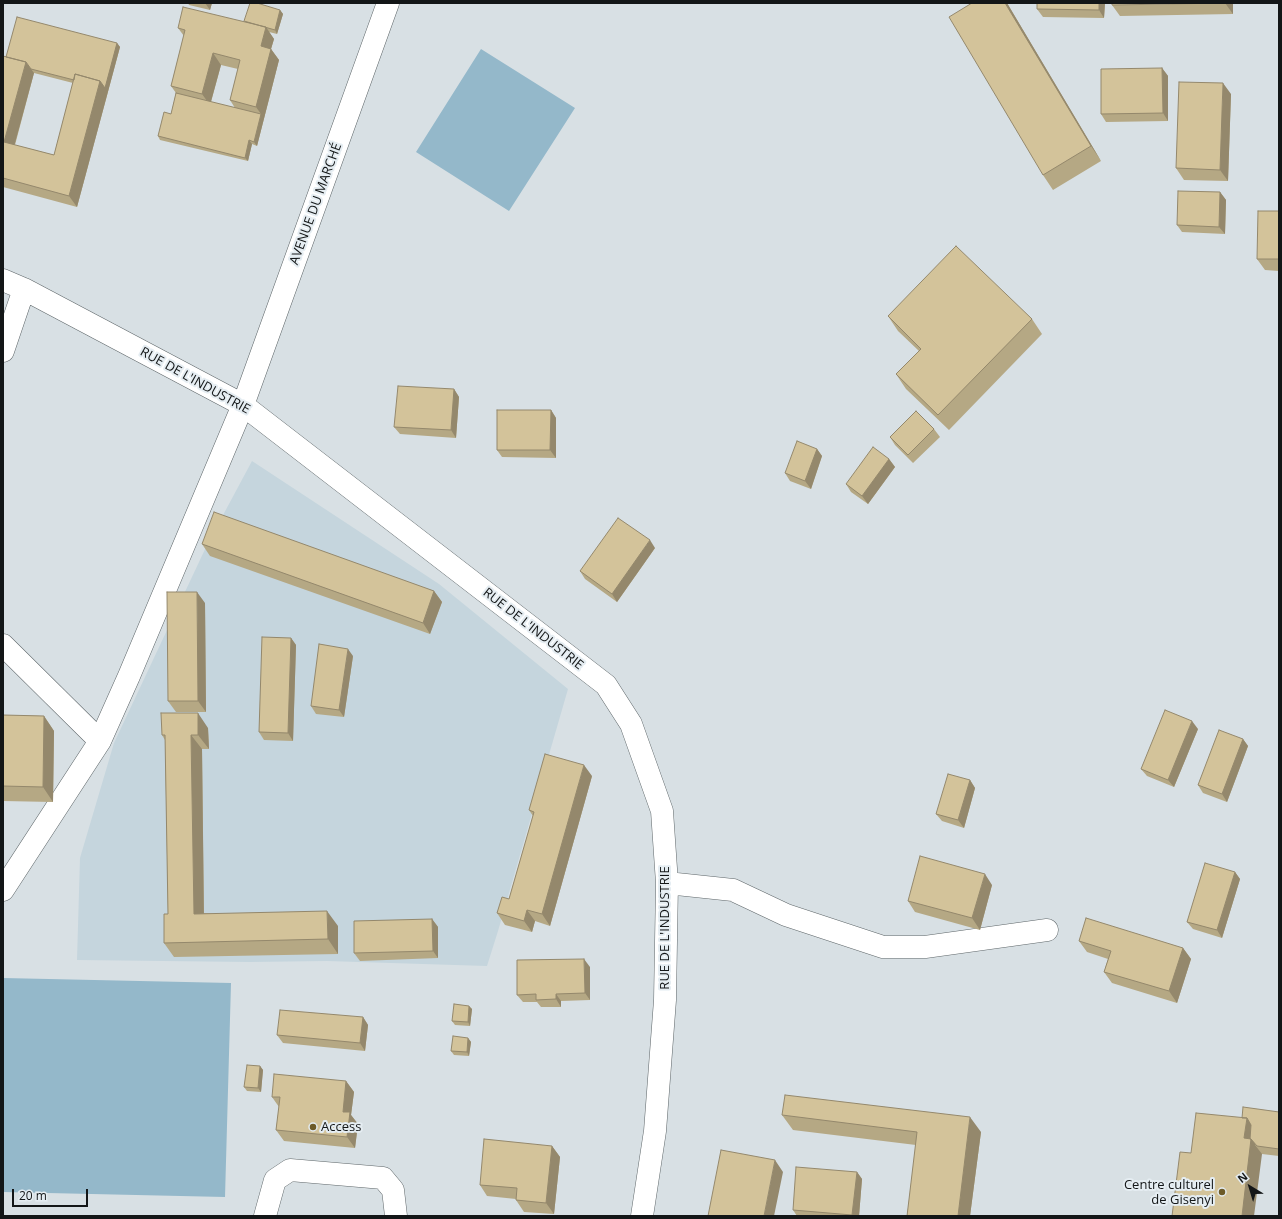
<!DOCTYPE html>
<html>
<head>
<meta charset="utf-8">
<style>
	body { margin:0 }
	#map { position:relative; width:1282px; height:1219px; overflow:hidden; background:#d8e0e4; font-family:"Open Sans",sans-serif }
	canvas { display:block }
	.frame { position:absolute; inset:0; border:4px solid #131617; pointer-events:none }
	.north { position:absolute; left:1230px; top:1167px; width:40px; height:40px; -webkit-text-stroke:3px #e5edf2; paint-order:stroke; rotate:322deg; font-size:11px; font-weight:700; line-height:16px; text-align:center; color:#131617 }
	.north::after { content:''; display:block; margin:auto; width:14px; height:18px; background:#131617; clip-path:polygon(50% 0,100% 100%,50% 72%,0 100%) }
	.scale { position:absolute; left:12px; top:1189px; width:76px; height:18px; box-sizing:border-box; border:2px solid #131617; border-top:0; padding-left:5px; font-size:12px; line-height:14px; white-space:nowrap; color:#131617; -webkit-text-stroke:3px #e5edf2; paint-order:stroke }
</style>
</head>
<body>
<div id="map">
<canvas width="1282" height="1219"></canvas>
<div class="frame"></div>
<div class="north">N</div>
<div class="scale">20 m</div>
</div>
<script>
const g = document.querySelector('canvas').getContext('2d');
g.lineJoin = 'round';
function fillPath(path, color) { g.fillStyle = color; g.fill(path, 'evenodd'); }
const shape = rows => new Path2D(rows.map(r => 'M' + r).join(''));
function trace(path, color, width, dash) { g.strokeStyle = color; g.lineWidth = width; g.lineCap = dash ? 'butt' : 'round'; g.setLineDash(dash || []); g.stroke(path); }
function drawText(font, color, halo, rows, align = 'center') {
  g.font = font + ' "Open Sans",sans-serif'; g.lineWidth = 4; g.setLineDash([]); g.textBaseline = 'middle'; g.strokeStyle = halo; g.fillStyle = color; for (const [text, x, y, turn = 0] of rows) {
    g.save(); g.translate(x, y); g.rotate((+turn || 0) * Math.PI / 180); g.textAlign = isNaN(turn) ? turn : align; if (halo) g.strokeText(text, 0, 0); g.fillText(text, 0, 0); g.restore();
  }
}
const built = shape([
	[252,461,439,584,568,689,498,931,487,966,327,961,250,962,77,960,80,858,114,743,207,545]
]);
const green = shape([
	[481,49,575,108,509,211,416,152],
	[3,978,231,983,225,1197,3,1192]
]);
const minor = shape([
	[3,280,24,289,243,405,606,685,631,724,662,811,667,883,665,1000,655,1131,642,1216],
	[3,351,24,289],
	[3,645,100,741],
	[667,883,733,890,786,915,883,947,925,947,1047,930],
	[3,890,100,741,129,676,243,405,388,3],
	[265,1216,275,1180,290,1170,383,1178,393,1190,396,1216]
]);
const wall = shape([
	[188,3,212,3,210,10,189,5],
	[1007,3,1101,161,1053,190,1043,175],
	[1037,3,1105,3,1104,18,1043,17,1037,9],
	[1233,3,1233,14,1120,16,1112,5],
	[280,10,283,14,277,34,269,32,274,39,271,49,279,60,257,146,252,144,248,161,160,140,158,136,171,114,176,93,171,86,184,36,178,28,245,22],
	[221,65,238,69,230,100,235,108,211,102],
	[117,43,120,47,77,207,3,187,3,56,6,57],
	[34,73,73,83,54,155,15,145],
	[1162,68,1168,76,1168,121,1106,122,1101,114],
	[1231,94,1228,181,1184,180,1176,168],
	[1220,192,1226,200,1225,234,1182,232,1177,225],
	[1279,211,1279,271,1265,270,1257,259],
	[888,316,1032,319,1042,334,949,430,906,389,896,374,919,351,898,331],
	[454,389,459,397,456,438,400,434,394,427],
	[551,410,556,418,556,458,502,457,497,450],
	[934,429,940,437,913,463,895,445,890,437],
	[817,449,822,456,811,489,790,481,785,473],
	[889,459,895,467,868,504,851,492,846,484],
	[202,544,434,591,442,602,430,634,210,556],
	[655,548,617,602,585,579,580,571],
	[205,603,206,712,176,712,168,701],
	[291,638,296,645,293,741,264,740,259,732],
	[353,656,344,717,316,714,311,706],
	[3,715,44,716,54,731,53,802,3,801],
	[208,728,209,749,202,749,204,913,338,926,338,954,174,957,164,943,168,914,165,740,162,735],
	[1198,729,1174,787,1147,776,1141,769],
	[1243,739,1248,746,1227,802,1203,793,1198,785],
	[592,776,550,926,535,921,532,932,505,925,497,913,509,899,533,816,529,810],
	[970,780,975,788,964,828,942,821,936,814],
	[1235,872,1240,879,1222,938,1193,929,1187,922],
	[992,885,980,930,915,912,908,901],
	[432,919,438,927,438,958,360,961,354,953],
	[1079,941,1183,948,1191,959,1177,1003,1112,983,1104,972,1108,959,1087,952],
	[590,967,590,1000,561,1001,561,1007,541,1007,537,1002,523,1002,517,995],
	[469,1006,472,1009,470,1026,455,1025,452,1021],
	[363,1017,368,1025,365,1051,283,1043,277,1035],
	[468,1038,471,1042,469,1056,454,1055,451,1051],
	[260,1066,263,1070,261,1092,247,1091,244,1087],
	[346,1081,354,1092,351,1115,358,1124,355,1148,284,1141,276,1130,279,1107,272,1097],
	[1279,1112,1279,1156,1262,1154,1191,1153,1242,1118],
	[782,1115,981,1132,970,1216,907,1216,916,1145,793,1130],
	[552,1146,560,1157,554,1214,524,1212,516,1200,516,1199,487,1196,480,1185],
	[857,1172,862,1179,859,1216,797,1216,793,1210]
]);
const shadedWall = shape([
	[205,3,212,3,210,10],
	[1005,3,1007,3,1101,161,1091,146],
	[1099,3,1105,3,1104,18,1099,10],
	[1225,3,1233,3,1233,14],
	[280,10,283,14,277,34,275,30],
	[266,27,274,39,271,49,279,60,257,146,254,142,261,114,256,107,261,46],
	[117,43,120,47,77,207,69,196,100,81],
	[213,53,221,65,210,105,202,94],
	[26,62,34,73,12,154,4,142],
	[1162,68,1168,76,1168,121,1163,113],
	[1223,83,1231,94,1228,181,1220,170],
	[249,140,252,144,248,161,245,158],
	[1220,192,1226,200,1225,234,1219,227],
	[454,389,459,397,456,438,451,430],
	[551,410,556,418,556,458,550,450],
	[817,449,822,456,811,489,805,481],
	[889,459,895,467,868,504,862,496],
	[650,540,655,548,617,602,612,594],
	[434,591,442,602,430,634,423,623],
	[197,592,205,603,206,712,198,701],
	[291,638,296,645,293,741,288,733],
	[348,649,353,656,344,717,339,710],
	[198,713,208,728,209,749,198,735],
	[44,716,54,731,53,802,43,787],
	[1192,721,1198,729,1174,787,1168,780],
	[191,735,202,749,204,928,194,914],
	[1243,739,1248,746,1227,802,1222,794],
	[584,765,592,776,550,926,542,914],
	[970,780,975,788,964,828,958,820],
	[1235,872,1240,879,1222,938,1217,930],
	[985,874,992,885,980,930,972,918],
	[527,910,535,921,532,932,524,921],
	[327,911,338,926,338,954,328,939],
	[432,919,438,927,438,958,433,951],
	[1183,948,1191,959,1177,1003,1169,991],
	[584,959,590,967,590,1000,585,993],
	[556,994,561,1001,561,1007,556,999],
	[469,1006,472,1009,470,1026,468,1022],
	[363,1017,368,1025,365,1051,360,1043],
	[468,1038,471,1042,469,1056,467,1052],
	[260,1066,263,1070,261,1092,258,1088],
	[346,1081,354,1092,351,1115,358,1124,355,1148,347,1137,343,1112],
	[970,1117,981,1132,970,1216,958,1216],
	[1247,1118,1257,1133,1255,1145,1262,1154,1254,1216,1242,1216,1244,1138],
	[552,1146,560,1157,554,1214,546,1203],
	[775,1160,783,1172,774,1216,764,1216],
	[857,1172,862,1179,859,1216,853,1216,852,1215]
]);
const building = shape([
	[250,3,257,3,280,10,275,30,244,21,250,3],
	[972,3,1005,3,1091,146,1043,175,949,17,972,3],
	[1037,3,1099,3,1099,10,1037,9,1037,3],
	[1112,3,1225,3,1112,5,1112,3],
	[183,7,266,27,261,46,271,49,256,107,230,100,240,60,213,53,202,94,171,86,185,30,178,28,183,7],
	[17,17,117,43,105,88,100,81,75,74,74,80,31,69,26,62,6,57,17,17],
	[3,56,26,62,4,142,54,155,75,74,100,81,69,196,3,178,3,56],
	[1162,68,1163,113,1101,114,1101,69,1162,68],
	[1179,82,1223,83,1220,170,1176,168,1179,82],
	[176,93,261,114,254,142,249,140,245,158,158,136,164,112,171,114,176,93],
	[1178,191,1220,192,1219,227,1177,225,1178,191],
	[1258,211,1279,211,1279,259,1257,259,1258,211],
	[956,246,1032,319,938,415,896,374,921,349,888,316,956,246],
	[398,386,454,389,451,430,394,427,398,386],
	[497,410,551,410,550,450,497,450,497,410],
	[916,411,934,429,908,455,890,437,916,411],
	[797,441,817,449,805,481,785,473,797,441],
	[873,447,889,459,862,496,846,484,873,447],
	[214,512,434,591,423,623,202,544,214,512],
	[618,518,650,540,612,594,580,571,618,518],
	[167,592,197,592,198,701,168,701,167,592],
	[262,637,291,638,288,733,259,732,262,637],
	[319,644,348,649,339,710,311,706,319,644],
	[1165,710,1192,721,1168,780,1141,769,1165,710],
	[161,713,198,713,198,735,191,735,194,914,327,911,328,939,164,943,164,914,168,914,165,735,162,735,161,713],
	[3,715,44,716,43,787,3,786,3,715],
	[1219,730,1243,739,1222,794,1198,785,1219,730],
	[545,754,584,765,542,914,527,910,524,921,497,913,502,897,509,899,534,812,529,810,545,754],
	[948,774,970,780,958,820,936,814,948,774],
	[920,856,985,874,972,918,908,901,920,856],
	[1205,863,1235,872,1217,930,1187,922,1205,863],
	[1086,918,1183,948,1169,991,1104,972,1111,951,1079,941,1086,918],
	[432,919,433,951,354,953,354,921,432,919],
	[584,959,585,993,556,994,556,999,536,1000,536,994,517,995,517,960,584,959],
	[454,1004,469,1006,468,1022,452,1021,454,1004],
	[280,1010,363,1017,360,1043,277,1035,280,1010],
	[453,1036,468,1038,467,1052,451,1051,453,1036],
	[247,1065,260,1066,258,1088,244,1087,247,1065],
	[274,1074,346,1081,343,1112,350,1112,347,1137,276,1130,280,1097,272,1097,274,1074],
	[785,1095,970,1117,958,1216,907,1216,917,1132,782,1115,785,1095],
	[1243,1107,1279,1112,1279,1149,1257,1146,1251,1139,1250,1139,1251,1125,1247,1118,1242,1118,1243,1107],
	[1196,1113,1247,1118,1244,1138,1251,1139,1242,1216,1172,1216,1180,1152,1191,1153,1196,1113],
	[484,1139,552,1146,546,1203,516,1200,517,1188,480,1185,484,1139],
	[721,1150,775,1160,764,1216,708,1216,721,1150],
	[796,1167,857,1172,852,1215,793,1210,796,1167]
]);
const markers = [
	[313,1127,4,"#6c5a28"],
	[1222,1192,4,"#6c5a28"]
];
const streetNames = [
	["AVENUE DU MARCHÉ",316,204,-70],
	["RUE DE L'INDUSTRIE",195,381,29],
	["RUE DE L'INDUSTRIE",533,629,38],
	["RUE DE L'INDUSTRIE",665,928,-90]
];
const poiNames = [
	["Access",321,1127],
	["Centre culturel",1214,1185,"right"],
	["de Gisenyi",1214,1200,"right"]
];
fillPath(built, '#c5d5dd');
fillPath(green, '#94b8ca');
trace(minor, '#5e6669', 23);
trace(minor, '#fff', 22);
fillPath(wall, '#b5a884');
fillPath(shadedWall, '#94886c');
fillPath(building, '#d3c39a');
trace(building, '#94886c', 1);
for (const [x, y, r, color] of markers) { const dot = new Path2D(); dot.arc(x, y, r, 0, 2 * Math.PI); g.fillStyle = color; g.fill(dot); trace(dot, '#e5edf2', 1.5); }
drawText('13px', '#131617', '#e5edf2', streetNames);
drawText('13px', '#131617', '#e5edf2', poiNames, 'left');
</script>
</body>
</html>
